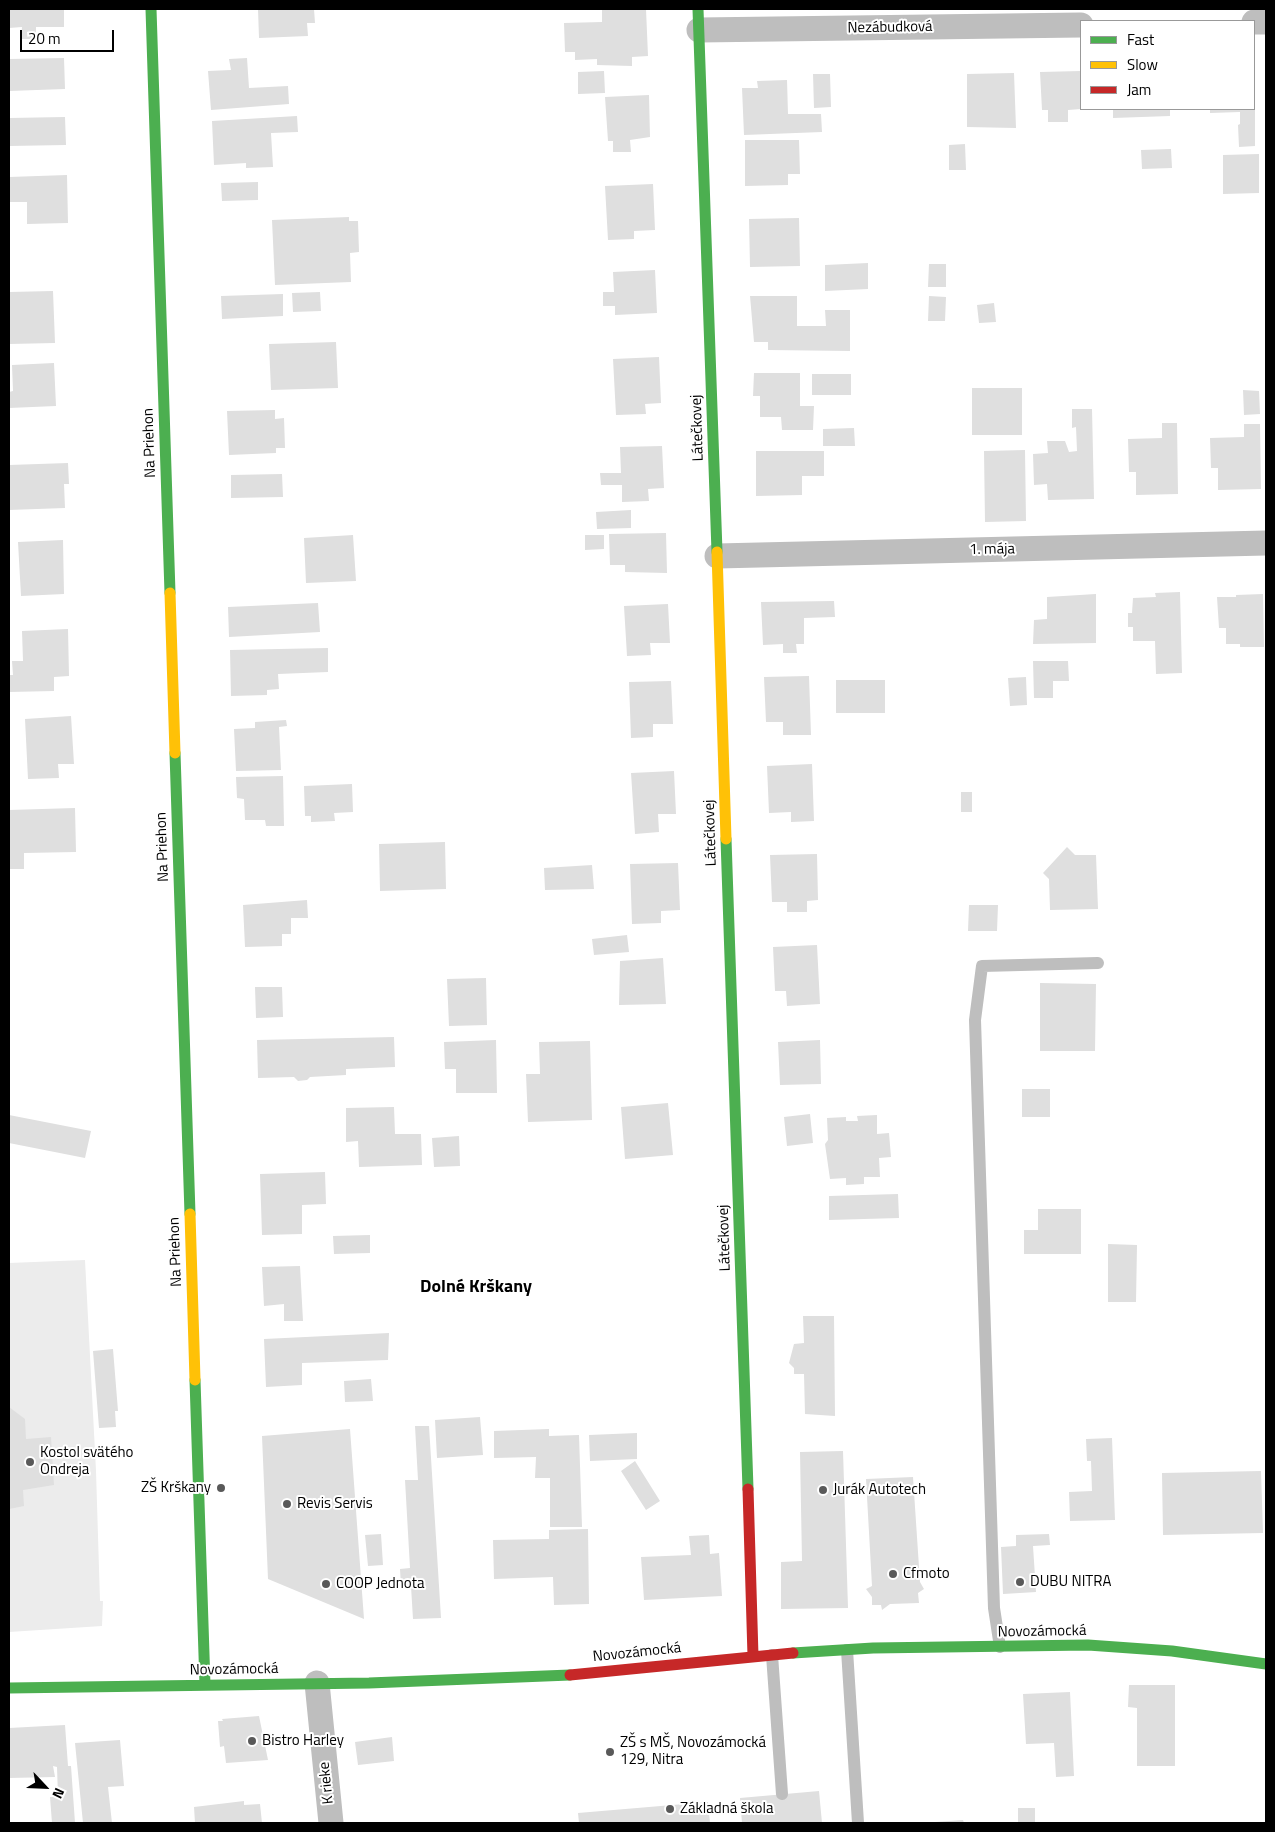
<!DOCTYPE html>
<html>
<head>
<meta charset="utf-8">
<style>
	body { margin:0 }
	#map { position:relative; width:1275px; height:1832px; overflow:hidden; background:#fff; font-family:"Titillium Web",sans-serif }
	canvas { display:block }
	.frame { position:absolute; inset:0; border:10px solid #000; pointer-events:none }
	.legend { position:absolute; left:1080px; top:20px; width:175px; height:90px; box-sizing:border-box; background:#fff; border:1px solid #999; margin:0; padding:6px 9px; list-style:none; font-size:15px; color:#000 }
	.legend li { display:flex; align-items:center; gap:10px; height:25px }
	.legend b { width:25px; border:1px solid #999 }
	.north { position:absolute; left:20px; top:1762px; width:50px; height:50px; -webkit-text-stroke:4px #fff; paint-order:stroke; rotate:115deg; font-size:14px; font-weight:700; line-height:20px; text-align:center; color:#000 }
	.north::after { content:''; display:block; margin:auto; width:18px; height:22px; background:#000; clip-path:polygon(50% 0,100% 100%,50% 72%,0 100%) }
	.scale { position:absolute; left:20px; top:30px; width:94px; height:22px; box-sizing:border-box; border:2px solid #000; border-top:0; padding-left:6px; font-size:15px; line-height:18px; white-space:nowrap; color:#000; -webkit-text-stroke:4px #fff; paint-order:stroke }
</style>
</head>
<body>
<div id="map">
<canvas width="1275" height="1832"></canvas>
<div class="frame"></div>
<ul class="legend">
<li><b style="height:6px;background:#4caf50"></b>Fast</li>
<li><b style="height:6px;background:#ffc107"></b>Slow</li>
<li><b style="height:6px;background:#c62828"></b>Jam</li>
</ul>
<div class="north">N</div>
<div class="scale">20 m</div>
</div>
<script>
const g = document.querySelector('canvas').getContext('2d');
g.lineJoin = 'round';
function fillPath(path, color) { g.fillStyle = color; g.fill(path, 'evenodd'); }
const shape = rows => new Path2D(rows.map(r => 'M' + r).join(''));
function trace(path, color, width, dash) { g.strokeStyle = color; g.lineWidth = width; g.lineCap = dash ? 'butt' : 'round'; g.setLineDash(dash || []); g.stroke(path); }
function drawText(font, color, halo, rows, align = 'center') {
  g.font = font + ' "Titillium Web",sans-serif'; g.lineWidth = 4; g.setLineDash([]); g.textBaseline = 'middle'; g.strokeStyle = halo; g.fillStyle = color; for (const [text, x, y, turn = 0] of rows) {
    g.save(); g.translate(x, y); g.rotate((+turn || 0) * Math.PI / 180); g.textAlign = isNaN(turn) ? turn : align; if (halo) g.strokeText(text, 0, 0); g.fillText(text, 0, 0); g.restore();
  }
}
const green = shape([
	[85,1260,96,1471,100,1601,103,1601,102,1626,9,1632,9,1263]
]);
const building = shape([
	[9,9,64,9,64,27,36,27,36,39,21,39,22,27,9,28],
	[258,9,314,9,315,23,307,23,308,36,259,38],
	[646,9,648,56,632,57,632,66,597,65,597,59,575,60,575,52,565,52,564,23,602,22,602,10],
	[64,58,65,89,9,91,9,59],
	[247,58,249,88,288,86,289,104,211,110,208,71,231,70,229,59],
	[604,71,605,93,578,94,578,72],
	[1081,71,1081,109,1068,110,1068,122,1048,122,1048,110,1042,110,1040,72],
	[1014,73,1016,128,967,127,967,74],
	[813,74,830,74,831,107,814,108],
	[787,80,788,114,821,114,822,132,744,135,742,88,758,88,757,81],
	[649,95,650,137,630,140,631,152,613,152,613,141,608,141,605,97],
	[1113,109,1170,109,1170,116,1113,118],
	[1210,109,1255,109,1255,146,1239,147,1238,125,1240,124,1240,112,1210,113],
	[297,116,298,132,271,133,273,167,246,168,246,163,214,165,212,121],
	[65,117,66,145,9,146,9,118],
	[745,140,799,140,800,174,788,174,788,185,745,186],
	[965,144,966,170,949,170,949,145],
	[1171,149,1172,168,1142,169,1141,150],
	[1259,154,1259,193,1223,194,1223,155],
	[67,175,68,223,27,224,27,202,9,202,9,177],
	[258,182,258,200,222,201,221,183],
	[653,184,655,230,634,231,634,239,608,240,605,186],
	[349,217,349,221,358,221,359,252,350,253,351,282,275,285,272,220],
	[799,218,800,266,750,267,749,219],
	[868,263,868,289,825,291,825,265],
	[929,264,946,264,946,287,928,287],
	[655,270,657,313,615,315,615,306,603,306,603,292,614,292,613,272],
	[53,291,55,343,9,344,9,292],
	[320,292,321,311,293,312,292,293],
	[283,294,283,316,222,319,221,296],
	[750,296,797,296,797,326,826,326,825,310,850,310,850,351,768,350,768,342,754,342],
	[929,296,946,297,945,321,928,321],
	[994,303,996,322,979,323,977,305],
	[336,342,338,388,271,390,269,344],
	[659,357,661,403,645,404,646,414,616,415,613,359],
	[54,363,56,406,9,408,9,392,13,391,12,365],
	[754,373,800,373,800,406,814,406,813,430,782,430,781,417,760,417,760,396,753,396],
	[812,374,851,374,851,395,812,395],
	[972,388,1022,388,1022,435,972,435],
	[1243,390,1259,391,1260,414,1244,415],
	[1072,409,1092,409,1094,499,1048,500,1047,484,1034,485,1033,454,1048,453,1047,441,1065,441,1069,452,1077,451,1076,427,1072,428],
	[275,410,275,419,284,418,285,448,276,448,276,453,229,455,227,411],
	[1162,423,1177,423,1178,494,1136,495,1136,472,1129,472,1128,439,1162,438],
	[1244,424,1260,424,1261,489,1218,490,1218,468,1211,468,1210,438,1244,437],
	[854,428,855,446,823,446,823,429],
	[662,446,664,488,648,489,649,501,622,502,622,485,601,485,600,473,621,473,620,447],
	[1025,450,1026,521,985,522,984,451],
	[756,451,824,451,824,476,802,476,802,495,756,496],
	[68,463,69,484,64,484,65,508,9,510,9,465],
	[282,474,283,497,231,498,231,475],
	[631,510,631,528,597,529,596,512],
	[666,533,667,573,625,572,625,565,610,565,609,534],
	[353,535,356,581,306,583,304,538],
	[585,535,604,535,604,549,585,550],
	[63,540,64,594,21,596,18,542],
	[1180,592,1182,673,1156,674,1155,641,1133,641,1133,627,1128,627,1128,613,1132,613,1133,598,1156,597,1155,593],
	[1096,594,1096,643,1033,644,1034,620,1047,619,1047,597],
	[1263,594,1264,647,1240,647,1240,644,1226,644,1226,628,1219,628,1217,597,1236,597,1236,595],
	[834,601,835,617,804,618,804,644,796,644,797,653,783,653,783,644,763,645,761,602],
	[318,603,320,632,229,637,228,607],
	[668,604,670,643,650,643,651,655,627,656,624,606],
	[68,629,69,676,54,677,54,691,9,692,9,675,13,675,12,661,23,661,22,631],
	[328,648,328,672,278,674,279,689,267,690,267,695,231,696,230,650],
	[1033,661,1068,661,1069,681,1053,681,1053,698,1034,698],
	[809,676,811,735,783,735,783,722,766,722,764,677],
	[1026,677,1027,705,1010,706,1008,678],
	[836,680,885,680,885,713,836,713],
	[671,681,673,724,653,724,653,737,631,738,629,682],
	[71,716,74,764,58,764,59,778,28,779,25,719],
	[286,720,287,726,279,727,281,770,236,771,234,729,255,728,255,722],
	[812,764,814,821,791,822,791,812,769,813,767,766],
	[674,771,676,814,658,814,659,832,635,834,631,773],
	[283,776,284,826,266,826,265,820,245,820,244,799,237,798,236,777],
	[352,784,353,812,334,813,335,821,311,822,311,816,305,816,304,786],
	[961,792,972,792,972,812,961,812],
	[75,808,76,852,24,853,24,869,9,869,9,810],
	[445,842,446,889,380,891,379,844],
	[1067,847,1075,855,1096,855,1098,909,1050,910,1049,879,1043,873],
	[817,854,818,900,807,901,807,912,787,912,787,902,772,902,770,855],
	[678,863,680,910,661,911,661,923,632,924,630,864],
	[592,865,594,889,545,890,544,868],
	[307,900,308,918,291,918,291,934,282,934,282,946,245,947,243,905],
	[969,905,998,905,997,931,968,931],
	[627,935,629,952,594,955,592,939],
	[817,945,820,1004,787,1006,786,991,775,991,773,947],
	[663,958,666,1004,619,1005,620,961],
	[486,978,487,1025,449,1026,447,979],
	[1040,983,1096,984,1095,1051,1040,1051],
	[255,987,282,987,283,1017,256,1018],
	[394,1037,395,1067,346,1069,346,1075,310,1077,307,1080,298,1081,294,1077,258,1078,257,1040],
	[496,1040,497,1093,456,1093,456,1069,445,1069,444,1042],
	[820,1040,821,1084,780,1085,778,1042],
	[590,1041,592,1120,528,1122,526,1074,540,1074,539,1042],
	[1022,1089,1050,1089,1050,1117,1022,1117],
	[668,1103,673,1155,625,1159,621,1107],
	[394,1107,395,1134,421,1134,422,1165,359,1167,358,1141,346,1142,346,1108],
	[810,1114,813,1143,787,1146,784,1117],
	[9,1115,91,1131,85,1158,9,1143],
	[877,1115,877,1134,889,1133,891,1157,879,1158,880,1177,864,1177,864,1184,846,1185,846,1178,830,1179,825,1144,828,1140,827,1118,846,1117,846,1121,858,1121,857,1116],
	[459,1136,460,1166,434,1167,432,1138],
	[325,1172,326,1204,302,1205,302,1234,262,1235,260,1174],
	[898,1194,899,1218,829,1220,829,1196],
	[1038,1209,1081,1209,1081,1254,1024,1254,1024,1230,1038,1230],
	[370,1235,370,1253,334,1254,333,1236],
	[1108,1244,1137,1245,1136,1302,1108,1302],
	[300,1266,303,1321,284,1321,284,1304,264,1306,262,1267],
	[803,1316,834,1316,835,1416,805,1414,804,1374,794,1374,794,1368,789,1363,794,1344,804,1343],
	[389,1333,388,1360,302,1363,302,1385,266,1387,264,1339],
	[113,1349,118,1411,115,1411,116,1427,99,1428,93,1351],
	[371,1379,373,1401,345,1402,344,1381],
	[9,1407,25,1419,26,1439,51,1437,54,1485,23,1490,24,1506,9,1509],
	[480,1417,483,1455,437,1458,435,1420],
	[415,1426,429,1426,441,1618,413,1619,411,1586,401,1586,400,1569,410,1568,405,1480,418,1480],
	[350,1429,364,1619,268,1579,262,1436],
	[549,1429,549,1436,579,1435,582,1527,550,1527,550,1478,535,1478,536,1457,494,1458,494,1431],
	[637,1433,637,1459,590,1461,589,1435],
	[1112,1438,1115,1520,1070,1521,1069,1492,1092,1491,1091,1461,1087,1461,1086,1439],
	[843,1451,848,1608,781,1609,781,1562,802,1561,800,1452],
	[635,1461,660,1501,646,1510,621,1471],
	[1261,1471,1263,1533,1163,1535,1162,1473],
	[913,1477,920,1582,924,1589,918,1593,919,1603,890,1604,882,1610,881,1605,872,1605,872,1597,866,1589,872,1586,866,1479],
	[588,1529,589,1604,554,1605,553,1577,494,1579,493,1540,549,1539,549,1530],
	[381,1534,383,1565,368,1566,365,1535],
	[1049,1534,1050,1545,1033,1546,1036,1592,1003,1594,1001,1547,1016,1546,1016,1535],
	[709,1535,710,1554,719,1553,722,1596,644,1600,641,1557,691,1555,689,1536],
	[1129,1685,1175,1685,1175,1766,1137,1766,1137,1708,1128,1707],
	[1070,1692,1074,1776,1056,1777,1054,1743,1026,1744,1023,1694],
	[259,1716,268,1760,226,1763,224,1746,220,1747,218,1721,223,1721,222,1719],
	[65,1725,68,1766,71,1766,75,1823,52,1823,50,1797,58,1797,57,1767,53,1766,55,1777,9,1778,9,1728],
	[392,1737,394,1761,358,1765,355,1742],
	[120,1740,124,1786,108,1787,112,1823,83,1823,75,1743],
	[819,1791,822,1823,742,1823,740,1798],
	[244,1801,244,1805,260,1804,262,1823,195,1823,194,1807],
	[708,1802,710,1823,579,1823,578,1813],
	[1018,1808,1035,1808,1035,1823,1018,1823],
	[963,1820,964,1823,935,1823,935,1822]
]);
const lane = shape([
	[1000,1647,994,1608,975,1020,982,966,1098,963],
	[847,1650,858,1823],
	[772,1655,782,1794]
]);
const street = shape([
	[1254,22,1266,22],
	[699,30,1081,25],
	[717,556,1266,543],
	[317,1683,331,1823]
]);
const fast = shape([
	[151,9,170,593],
	[698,9,717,552],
	[175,753,190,1214],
	[726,839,748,1489],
	[195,1380,205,1685],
	[793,1653,873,1648,1088,1645,1172,1651,1266,1664],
	[9,1688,369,1683,570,1675]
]);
const slow = shape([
	[717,552,726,839],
	[170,593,175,753],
	[190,1214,195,1380]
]);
const jam = shape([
	[748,1489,753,1656],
	[570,1675,793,1653]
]);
const markers = [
	[30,1462,5,"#595959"],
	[221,1488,5,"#595959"],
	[823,1490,5,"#595959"],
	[287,1504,5,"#595959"],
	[893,1574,5,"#595959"],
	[1020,1582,5,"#595959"],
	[326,1584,5,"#595959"],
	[252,1741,5,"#595959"],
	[610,1752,5,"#595959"],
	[670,1809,5,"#595959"]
];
const streetNames = [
	["Nezábudková",890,28,-1],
	["Látečkovej",698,428,-92],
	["Na Priehon",150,443,-92],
	["1. mája",992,550,-1],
	["Látečkovej",711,833,-92],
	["Na Priehon",163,847,-92],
	["Látečkovej",725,1238,-92],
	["Na Priehon",176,1252,-92],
	["Novozámocká",1042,1632,-1],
	["Novozámocká",637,1653,-6],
	["Novozámocká",234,1670,-1],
	["K rieke",327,1783,-96]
];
const poiNames = [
	["Kostol svätého",40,1453],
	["Ondreja",40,1470],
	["ZŠ Krškany",211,1488,"right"],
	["Jurák Autotech",833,1490],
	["Revis Servis",297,1504],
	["Cfmoto",903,1574],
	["DUBU NITRA",1030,1582],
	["COOP Jednota",336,1584],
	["Bistro Harley",262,1741],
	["ZŠ s MŠ, Novozámocká",620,1743],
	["129, Nitra",620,1760],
	["Základná škola",680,1809]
];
const quarterNames = [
	["Dolné Krškany",476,1288]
];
fillPath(green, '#ececec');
fillPath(building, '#dfdfdf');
trace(lane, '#bebebe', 12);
trace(street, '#bebebe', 25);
trace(fast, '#4caf50', 11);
trace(slow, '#ffc107', 11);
trace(jam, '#c62828', 11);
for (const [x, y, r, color] of markers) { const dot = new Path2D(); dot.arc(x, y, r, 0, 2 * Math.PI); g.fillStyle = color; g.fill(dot); trace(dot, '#fff', 2); }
drawText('15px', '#000', '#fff', streetNames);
drawText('15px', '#000', '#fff', poiNames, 'left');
drawText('bold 18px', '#000', '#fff', quarterNames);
</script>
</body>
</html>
